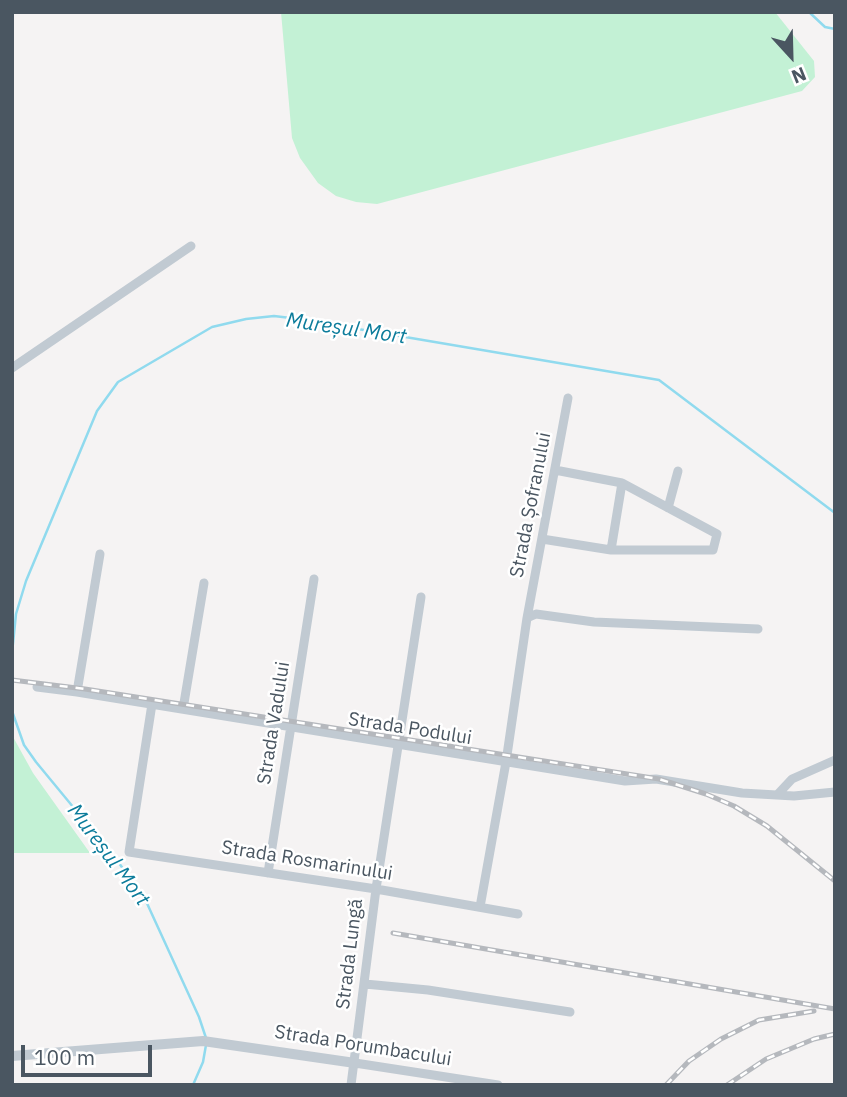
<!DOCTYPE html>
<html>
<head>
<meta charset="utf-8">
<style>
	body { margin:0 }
	#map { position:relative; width:847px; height:1097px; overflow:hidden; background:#f5f3f3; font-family:"IBM Plex Sans",sans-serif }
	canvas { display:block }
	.frame { position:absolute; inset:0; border:14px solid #4a5661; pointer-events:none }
	.north { position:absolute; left:756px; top:21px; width:70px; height:70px; -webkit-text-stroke:5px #fff; paint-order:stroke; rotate:158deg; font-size:19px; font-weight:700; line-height:28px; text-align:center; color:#4a5661 }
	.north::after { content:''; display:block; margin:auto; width:24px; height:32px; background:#4a5661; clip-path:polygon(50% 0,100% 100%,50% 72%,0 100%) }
	.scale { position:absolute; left:21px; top:1045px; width:131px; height:32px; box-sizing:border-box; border:4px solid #4a5661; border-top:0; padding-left:9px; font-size:21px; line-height:24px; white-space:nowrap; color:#4a5661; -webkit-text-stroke:5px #fff; paint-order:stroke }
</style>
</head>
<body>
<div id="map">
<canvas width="847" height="1097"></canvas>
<div class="frame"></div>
<div class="north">N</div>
<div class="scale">100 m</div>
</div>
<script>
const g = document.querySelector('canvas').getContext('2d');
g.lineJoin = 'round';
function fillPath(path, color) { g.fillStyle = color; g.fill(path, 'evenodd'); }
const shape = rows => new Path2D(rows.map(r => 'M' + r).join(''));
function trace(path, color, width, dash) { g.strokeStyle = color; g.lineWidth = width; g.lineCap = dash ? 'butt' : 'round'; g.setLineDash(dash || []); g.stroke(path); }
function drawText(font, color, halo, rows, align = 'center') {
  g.font = font + ' "IBM Plex Sans",sans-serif'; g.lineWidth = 5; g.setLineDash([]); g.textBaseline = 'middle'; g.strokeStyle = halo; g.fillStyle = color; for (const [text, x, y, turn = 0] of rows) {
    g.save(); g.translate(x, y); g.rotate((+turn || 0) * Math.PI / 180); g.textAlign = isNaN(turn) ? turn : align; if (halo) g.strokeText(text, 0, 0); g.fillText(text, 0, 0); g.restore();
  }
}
const green = shape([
	[281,12,775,12,814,61,815,77,802,91,377,204,356,202,336,196,318,183,300,158,292,138],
	[12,735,33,773,90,853,12,853]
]);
const stream = shape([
	[809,12,825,27,835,29],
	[12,653,16,614,26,581,97,411,118,382,212,327,246,319,274,316,299,319,659,380,835,513],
	[12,711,24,745,36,762,116,859,145,899,199,1017,206,1038],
	[193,1085,203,1062,206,1045]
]);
const minor = shape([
	[12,368,191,246],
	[668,508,678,471],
	[542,539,611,550,622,483,555,470],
	[611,550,713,550,717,534,622,483],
	[527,618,536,614,594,622,758,629],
	[37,687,77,692,625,781,656,779,742,793,794,796,835,792],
	[77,692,100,554],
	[152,704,129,852,376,889,518,914],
	[183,709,204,583],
	[778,794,792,779,835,760],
	[268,873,314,579],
	[480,907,506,762,527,618,568,398],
	[365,984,428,990,570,1012],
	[355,1063,498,1085],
	[351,1085,376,889,421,597]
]);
const tertiary = shape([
	[12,1056,203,1041,355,1063]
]);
const rail = shape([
	[12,680,85,689,659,779,706,794,734,806,767,826,835,881],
	[393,933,835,1009],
	[666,1085,689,1061,721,1039,759,1020,814,1011],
	[727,1085,766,1059,814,1039,835,1034]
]);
const streetNames = [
	["Strada Șofranului",531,505,-79],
	["Strada Vadului",274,723,-81],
	["Strada Podului",410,729,9],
	["Strada Rosmarinului",307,861,9],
	["Strada Lungă",350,954,-83],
	["Strada Porumbacului",363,1046,9]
];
const waterNames = [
	["Mureșul Mort",346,329,8],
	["Mureșul Mort",108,855,53]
];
fillPath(green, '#c3f1d5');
trace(stream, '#90daee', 2.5);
trace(minor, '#c1cad2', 9);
trace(tertiary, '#c1cad2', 10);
trace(rail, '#b5b8bd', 5);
trace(rail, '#fff', 2.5, [8]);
drawText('19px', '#4a5661', '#fff', streetNames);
drawText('italic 21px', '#0c7c9b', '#fff', waterNames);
</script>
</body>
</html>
